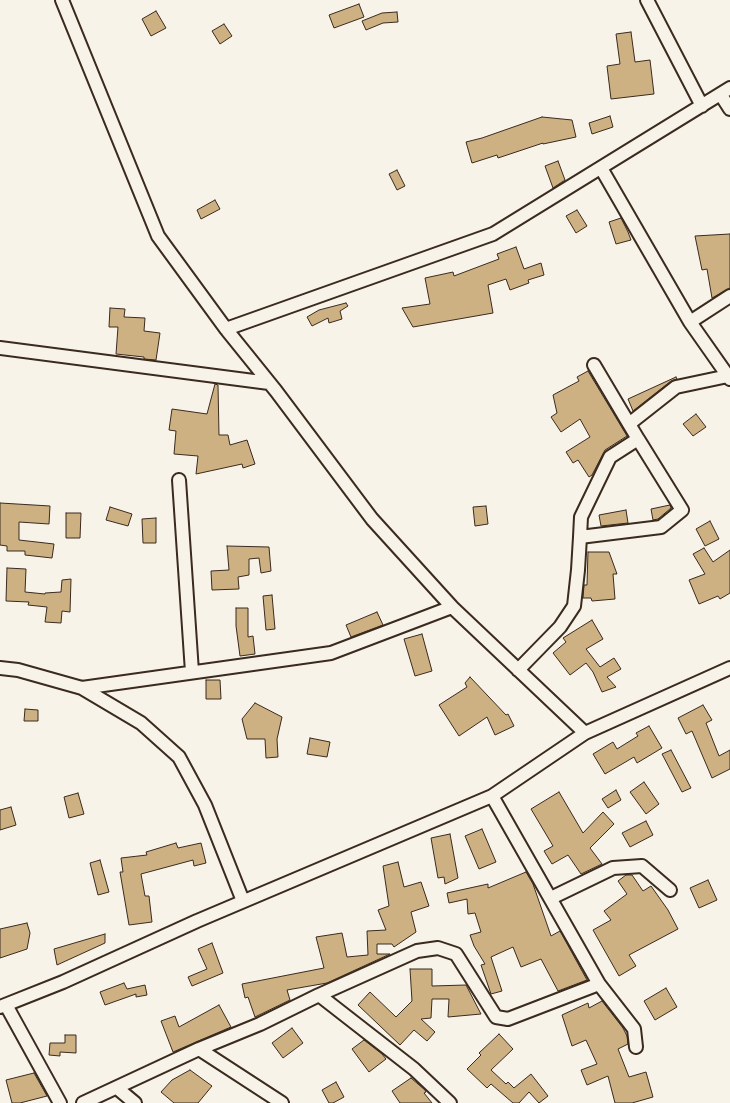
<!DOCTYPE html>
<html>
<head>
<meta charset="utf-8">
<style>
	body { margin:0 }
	canvas { display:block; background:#f7f3e8 }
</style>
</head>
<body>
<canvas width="730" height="1103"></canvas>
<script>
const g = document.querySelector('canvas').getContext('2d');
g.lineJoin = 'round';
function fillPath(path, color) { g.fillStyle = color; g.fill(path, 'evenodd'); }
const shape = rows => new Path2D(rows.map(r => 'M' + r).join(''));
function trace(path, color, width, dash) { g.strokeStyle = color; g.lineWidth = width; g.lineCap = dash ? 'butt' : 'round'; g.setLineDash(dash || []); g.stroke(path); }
const building = shape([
	[359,4,364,17,334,28,329,15,359,4],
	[156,11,166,28,151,36,142,19,156,11],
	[397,12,398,22,383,23,366,30,362,21,382,13,397,12],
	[224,24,232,36,220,44,212,31,224,24],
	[631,32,635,62,650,60,654,94,611,99,607,66,620,64,616,34,631,32],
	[610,116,613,127,592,134,589,123,610,116],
	[542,117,572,120,576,137,543,144,543,143,498,158,497,155,472,163,466,142,482,138,542,117],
	[558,161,565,180,553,188,545,166,558,161],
	[397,170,405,186,397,190,389,174,397,170],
	[215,200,220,209,201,219,197,210,215,200],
	[577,210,587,226,576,233,566,216,577,210],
	[621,218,628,232,631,240,616,244,609,222,621,218],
	[730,234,730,288,712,298,707,269,702,270,695,236,730,234],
	[516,247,524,269,541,263,544,275,528,280,529,283,510,290,506,279,488,285,493,313,413,327,402,308,430,304,425,278,453,272,454,276,499,259,497,254,516,247],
	[346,303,348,306,340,311,342,319,329,323,328,318,312,326,307,317,319,310,346,303],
	[110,308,125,309,124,317,145,318,144,331,160,333,156,360,144,359,144,357,116,354,118,327,109,327,110,308],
	[588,371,627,436,605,450,592,475,589,477,578,460,573,463,566,452,590,437,580,419,561,432,551,417,557,413,553,395,579,381,577,377,588,371],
	[676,377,677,379,671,381,633,411,628,399,676,377],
	[215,384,218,385,219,435,228,435,230,445,247,440,255,464,243,468,242,464,196,474,198,456,174,454,176,431,169,430,172,409,207,414,215,384],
	[696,414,706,427,693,436,683,424,696,414],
	[0,503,50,506,49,524,19,522,19,540,54,544,52,558,25,555,25,551,7,551,7,546,0,545,0,503],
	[670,505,671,508,658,519,653,520,651,509,670,505],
	[486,506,488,524,475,526,473,507,486,506],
	[110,507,132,514,128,526,106,520,110,507],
	[626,510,628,523,601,526,599,515,626,510],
	[66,513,81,513,80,538,66,538,66,513],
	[156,518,156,543,143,543,142,519,156,518],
	[710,521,719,539,705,546,696,529,710,521],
	[227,546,269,547,271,571,261,573,259,558,249,559,249,575,238,577,239,589,212,590,211,571,229,570,227,546],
	[704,548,713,562,730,550,730,593,720,599,718,596,699,604,689,580,705,574,693,554,704,548],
	[588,552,609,552,617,574,613,574,615,599,592,601,591,598,583,598,584,585,587,585,588,552],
	[7,568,26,569,25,592,45,594,45,593,61,592,62,580,71,579,70,612,62,611,61,623,45,622,47,607,28,605,29,602,6,601,7,568],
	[272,595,275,629,266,630,263,596,272,595],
	[236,608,248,608,248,637,253,636,255,654,240,656,236,626,236,608],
	[377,612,383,625,351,637,346,625,377,612],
	[592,620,603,639,586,649,600,667,614,658,621,669,607,677,616,687,602,692,593,672,586,663,570,675,553,653,566,642,563,638,592,620],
	[422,634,432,671,415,676,404,639,422,634],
	[470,677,506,715,508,714,514,726,495,735,487,717,459,736,439,705,467,687,465,683,470,677],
	[206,680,220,680,221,699,206,699,206,680],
	[255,703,282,717,277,739,278,757,266,758,265,739,247,739,242,719,255,703],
	[703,705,712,720,706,723,719,756,730,750,730,769,712,778,692,731,686,734,678,718,703,705],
	[25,709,38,710,38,721,24,721,25,709],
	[649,726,662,748,637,763,634,757,605,774,593,754,613,742,617,749,638,736,636,733,649,726],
	[310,738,330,742,327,757,307,754,310,738],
	[671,750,691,788,682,792,662,754,671,750],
	[644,782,659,804,646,814,630,792,644,782],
	[616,790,621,800,608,808,602,799,616,790],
	[559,792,583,833,603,812,614,824,590,848,602,864,581,874,568,855,552,864,544,851,553,846,531,809,559,792],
	[78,793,84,814,69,818,64,797,78,793],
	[11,807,16,825,0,830,0,810,11,807],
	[646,821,653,835,630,847,622,833,646,821],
	[482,829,496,862,479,869,465,836,482,829],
	[450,834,458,878,445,884,444,877,438,878,431,838,450,834],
	[176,843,178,848,201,843,206,863,194,866,193,860,141,874,145,896,149,896,152,922,129,925,120,872,123,872,121,858,147,855,146,852,176,843],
	[100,860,109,892,98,895,90,863,100,860],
	[398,862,404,887,421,882,429,906,411,912,416,932,394,947,392,944,377,944,377,954,390,954,327,983,287,990,290,1000,255,1017,248,997,245,998,242,984,324,968,316,937,342,933,347,957,368,955,367,931,386,930,378,910,389,906,383,866,398,862],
	[526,872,533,884,551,936,560,931,587,980,558,991,541,959,521,967,513,947,491,957,502,991,491,994,481,965,485,964,474,946,470,935,481,932,475,913,468,914,467,899,449,903,447,893,488,884,488,888,526,872],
	[626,875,632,875,643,891,651,886,668,910,678,929,629,955,636,966,619,976,593,930,611,920,604,911,627,894,618,881,626,875],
	[708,880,717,900,699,908,690,888,708,880],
	[27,923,30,933,27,949,0,958,0,929,27,923],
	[105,934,105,943,57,965,54,949,105,934],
	[212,943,223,973,192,986,188,977,207,969,198,949,212,943],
	[410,969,432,969,432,986,466,985,481,1014,448,1017,449,999,432,999,431,1018,421,1019,435,1032,427,1041,414,1030,400,1045,358,1005,370,992,396,1017,412,1001,410,969],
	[124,983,127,989,145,985,147,995,136,997,136,994,105,1005,100,992,124,983],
	[666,988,677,1007,655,1020,644,1001,666,988],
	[602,1001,623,1028,627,1036,628,1044,618,1049,629,1077,646,1072,653,1097,632,1103,615,1103,608,1076,587,1085,581,1070,597,1064,586,1040,572,1046,562,1015,588,1003,589,1008,602,1001],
	[219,1005,231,1027,173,1052,161,1021,175,1016,179,1027,219,1005],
	[292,1028,303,1043,283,1058,272,1043,292,1028],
	[499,1034,513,1049,491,1070,506,1084,508,1082,514,1088,531,1074,548,1096,539,1103,529,1092,519,1103,513,1103,491,1084,487,1088,467,1069,481,1055,479,1053,499,1034],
	[65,1035,76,1035,76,1053,60,1052,60,1056,49,1055,50,1043,65,1043,65,1035],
	[364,1040,382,1054,386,1059,369,1072,352,1049,364,1040],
	[190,1070,212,1086,198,1103,174,1103,161,1092,172,1080,190,1070],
	[34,1073,47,1096,20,1103,12,1103,6,1080,34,1073],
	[411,1078,425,1090,426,1092,424,1093,432,1103,400,1103,392,1091,411,1078],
	[336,1082,344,1097,333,1103,329,1103,322,1090,336,1082]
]);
const minor = shape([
	[62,0,158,236,226,329,276,391,372,519,452,607,585,733],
	[647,0,702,106],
	[721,95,730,109],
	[601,168,690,322],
	[730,296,690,322,730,379],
	[226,329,493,234,730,88],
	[0,348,269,383],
	[594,365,629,424],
	[638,439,629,424,676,387,728,376],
	[179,480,192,672],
	[0,668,18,670,82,688,141,723,179,757,205,805,243,901],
	[518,670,560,627,574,606,578,570,580,537,581,517,610,457,638,439,682,510,661,527,580,537],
	[82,688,331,653,452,607],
	[492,796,585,733,730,668],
	[551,898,613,868,642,866,670,890],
	[599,984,634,1029,636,1047],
	[6,1005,60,1103],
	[0,1007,63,982,197,921,492,796,599,984,508,1019,496,1017,456,954,438,948,417,951,319,995],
	[117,1088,135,1103],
	[83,1103,199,1049],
	[282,1103,199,1049,260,1024,319,995,414,1069,450,1103]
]);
fillPath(building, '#cdb182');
trace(building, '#3b2a1e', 1);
trace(minor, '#3b2a1e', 16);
trace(minor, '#f7f3e8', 12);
</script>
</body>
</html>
